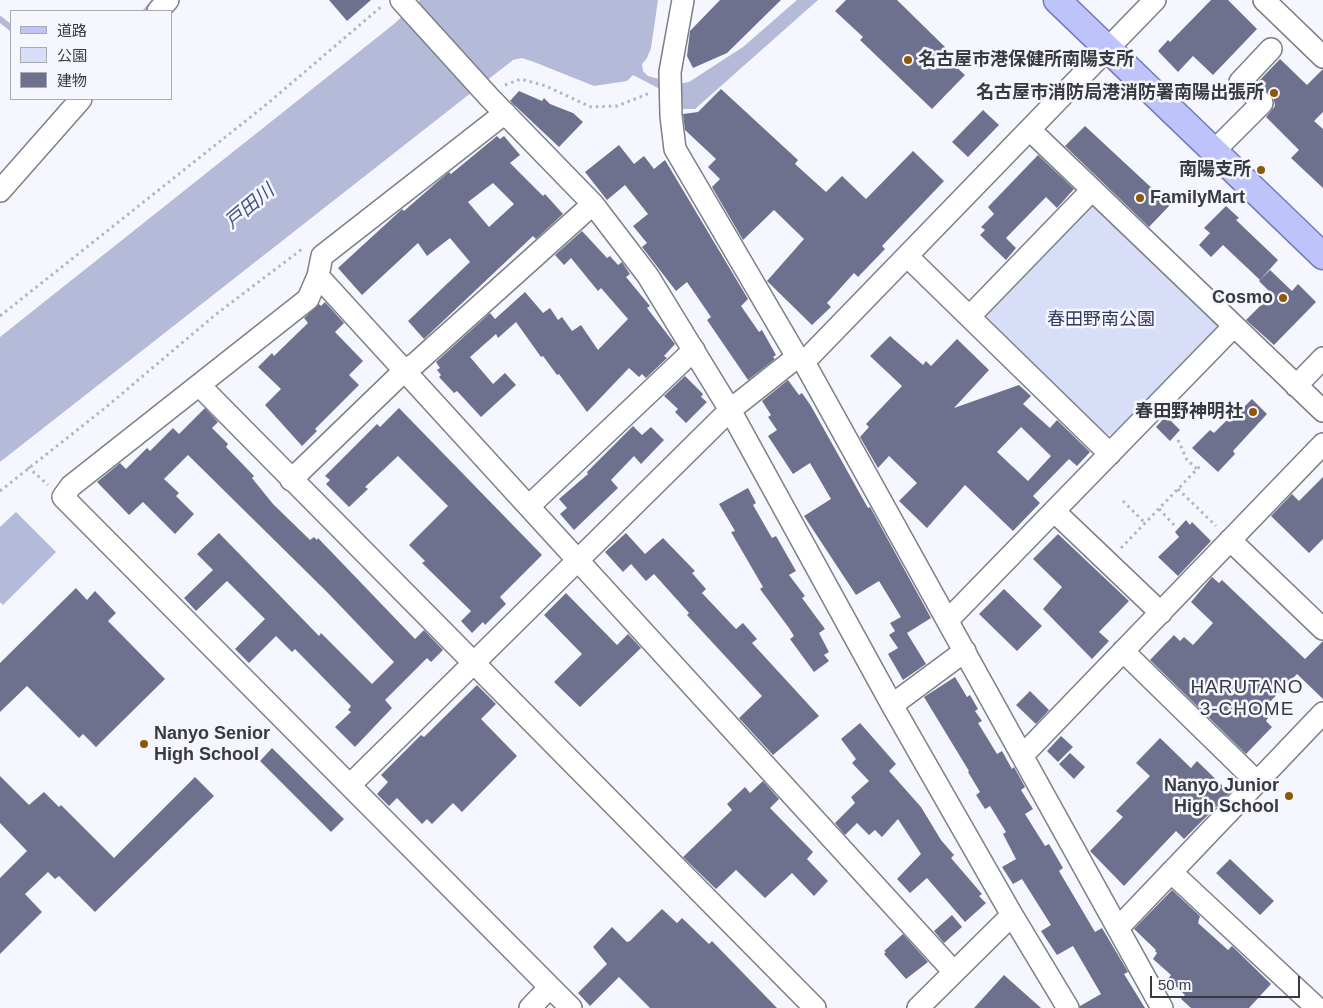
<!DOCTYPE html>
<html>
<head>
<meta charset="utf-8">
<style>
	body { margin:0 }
	#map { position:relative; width:1323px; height:1008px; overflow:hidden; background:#f6f7fe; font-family:Arial,"Noto Sans JP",sans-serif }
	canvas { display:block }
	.legend { position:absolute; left:10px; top:10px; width:162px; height:90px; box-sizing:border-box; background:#f6f7fe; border:1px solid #aaabb2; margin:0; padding:6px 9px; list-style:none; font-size:15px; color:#393a3f }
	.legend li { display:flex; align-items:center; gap:10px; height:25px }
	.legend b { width:25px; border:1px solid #aaabb2 }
	.scale { position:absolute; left:1150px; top:976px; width:150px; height:22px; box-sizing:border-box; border:2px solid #393a3f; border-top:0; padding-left:6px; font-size:15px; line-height:18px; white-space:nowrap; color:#393a3f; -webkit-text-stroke:4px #f6f7fe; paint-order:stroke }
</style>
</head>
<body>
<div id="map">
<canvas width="1323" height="1008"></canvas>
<ul class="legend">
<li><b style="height:6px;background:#bec4fb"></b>道路</li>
<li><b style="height:14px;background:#d8ddf8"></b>公園</li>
<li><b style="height:14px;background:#6d718d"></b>建物</li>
</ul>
<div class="scale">50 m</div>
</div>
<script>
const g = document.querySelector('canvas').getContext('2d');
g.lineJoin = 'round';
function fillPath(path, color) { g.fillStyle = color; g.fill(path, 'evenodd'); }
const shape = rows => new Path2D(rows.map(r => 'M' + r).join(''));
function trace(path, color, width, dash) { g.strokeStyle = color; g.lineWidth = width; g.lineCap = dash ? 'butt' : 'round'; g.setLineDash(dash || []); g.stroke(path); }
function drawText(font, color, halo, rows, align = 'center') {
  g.font = font + ' Arial,"Noto Sans JP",sans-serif'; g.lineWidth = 5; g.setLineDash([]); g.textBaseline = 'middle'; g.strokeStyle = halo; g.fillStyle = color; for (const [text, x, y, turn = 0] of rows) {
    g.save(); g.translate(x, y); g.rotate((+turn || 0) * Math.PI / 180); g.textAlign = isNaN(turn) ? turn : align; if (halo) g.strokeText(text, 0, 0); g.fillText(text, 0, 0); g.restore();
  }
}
const green = shape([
	[1096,205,1216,323,1217,332,1112,435,1104,435,985,318,986,310,1086,206]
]);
const forest = shape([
	[420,0,658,0,651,48,647,58,642,64,643,71,648,76,678,84,689,82,743,47,797,0,818,0,695,109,679,109,679,99,633,75,627,81,594,86,534,62,522,58,513,60,0,462,0,337,394,24],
	[16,512,56,552,3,605,0,602,0,527]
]);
const stream = shape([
	[146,11,153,3],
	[0,19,11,28]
]);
const building = shape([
	[329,0,371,0,347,21],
	[720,0,781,0,727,53,693,68,687,56,690,31],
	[846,0,897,0,945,47,940,52,965,75,932,109,860,40,863,37,835,11],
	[1211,0,1228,0,1257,29,1213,75,1193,56,1178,72,1158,51,1168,40,1170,42],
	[1280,59,1307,85,1323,69,1323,112,1314,121,1323,129,1323,188,1291,158,1299,150,1266,117,1275,106,1274,100,1258,82],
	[721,89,798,160,795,164,826,192,842,176,866,199,913,151,944,181,882,246,885,249,858,277,854,273,827,303,831,307,812,325,767,281,804,239,774,210,743,240,712,187,720,179,708,167,716,159,685,130,683,114,698,112],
	[519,91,542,101,544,98,550,104,573,113,583,122,559,147,510,101],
	[983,110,999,125,968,157,952,142],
	[1085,126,1170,205,1149,227,1065,146],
	[497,136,500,139,504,136,520,155,510,163,543,196,545,194,563,214,536,239,533,236,424,339,408,321,470,262,450,238,427,256,418,243,362,295,338,268,399,212,402,209,404,211,436,183,449,172,451,174],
	[493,183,514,204,489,227,468,202],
	[619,145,634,164,644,156,654,169,665,160,748,299,741,306,759,332,762,330,776,355,773,357,775,359,748,380,707,320,711,317,687,282,676,291,642,247,647,243,633,226,648,214,625,185,607,200,585,172],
	[1038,155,1074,189,1057,208,1046,197,1006,238,1016,248,1006,260,980,235,985,230,981,227,994,214,988,207],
	[1226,206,1239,218,1236,220,1278,260,1260,280,1223,245,1211,257,1199,245,1210,233,1204,228],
	[582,231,607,258,610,256,618,265,622,262,630,274,626,277,650,306,647,308,675,344,664,356,667,358,646,378,642,374,639,377,629,368,587,412,559,374,557,375,543,356,541,357,516,322,498,338,496,334,470,357,493,384,505,373,516,385,481,417,457,391,454,393,439,377,441,375,437,370,440,368,436,362,490,313,495,319,525,292,543,313,550,308,558,320,562,317,572,331,581,325,598,350,628,319,601,288,598,291,571,258,564,265,555,255],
	[1270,270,1292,291,1298,284,1316,302,1274,345,1246,320,1272,294,1259,281],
	[325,302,344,323,335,332,363,361,349,375,359,385,315,429,317,431,302,446,265,405,281,389,258,367,272,353,274,356,308,323,304,318,319,304,321,306],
	[890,336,923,365,926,361,931,366,957,339,989,370,954,408,1019,385,1031,396,1023,404,1050,428,1057,420,1090,452,1077,466,1069,459,1033,496,1040,503,1013,531,965,485,927,528,899,501,917,483,889,456,878,468,860,437,869,427,866,424,902,386,870,356],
	[1021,427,1051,456,1028,481,997,452],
	[685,376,703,394,701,397,707,402,686,423,675,412,678,409,664,396],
	[788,380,799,395,802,393,811,406,868,508,870,507,931,618,907,633,926,664,903,680,888,654,898,648,889,635,895,631,890,623,901,617,879,581,856,595,804,516,831,499,810,463,793,474,768,436,777,430,768,417,771,415,762,401],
	[1252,399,1267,414,1233,451,1235,454,1218,472,1192,448,1210,430,1214,433,1230,417,1232,419],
	[205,408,218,422,212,428,228,444,226,447,254,476,252,478,273,504,310,540,314,537,317,540,318,538,415,639,424,630,443,650,431,662,427,658,385,700,392,708,355,747,335,727,351,712,348,710,351,706,295,649,292,652,276,636,249,663,235,649,265,619,227,581,196,611,184,598,213,570,197,554,219,533,319,636,321,633,372,684,394,662,327,592,188,455,164,479,179,493,176,496,194,514,175,534,143,502,129,515,97,482,120,463,126,469,147,448,150,451,173,428,179,434],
	[399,408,542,555,500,597,506,604,485,625,483,622,472,633,461,621,471,611,422,563,425,561,409,545,448,506,398,456,365,487,368,489,349,507,326,484,330,480,325,476,377,424,380,427],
	[1166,416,1180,430,1170,441,1156,427],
	[633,426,642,435,651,427,664,440,641,464,634,456,611,480,618,488,574,530,560,514,567,508,559,499,588,474,587,472],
	[1323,477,1323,539,1309,553,1271,516,1292,494,1299,501],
	[748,488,756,503,753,505,772,538,776,536,796,571,789,575,805,596,802,598,825,629,819,633,829,652,824,655,829,661,814,672,790,639,794,636,789,628,760,589,763,587,731,532,735,531,719,504],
	[1186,520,1190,525,1192,522,1211,541,1178,576,1158,557,1179,537,1175,532],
	[626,533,645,554,663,538,695,571,692,573,706,589,702,593,736,629,743,623,757,639,752,643,819,716,773,755,739,718,762,696,687,615,689,613,654,574,646,581,631,564,623,572,605,552],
	[1058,534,1129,601,1099,632,1109,641,1092,659,1043,609,1062,587,1033,559],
	[1212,577,1219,583,1222,580,1305,659,1323,641,1323,699,1297,674,1261,711,1268,718,1266,721,1272,727,1246,754,1150,660,1174,635,1180,641,1184,637,1193,645,1213,623,1191,602],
	[76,588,87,600,95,591,116,613,108,621,165,679,96,747,83,734,79,738,27,686,0,712,0,663],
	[1004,589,1042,626,1017,651,979,614],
	[566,593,617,645,628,634,641,648,580,707,554,682,582,654,544,615],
	[955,677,967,697,970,695,978,709,975,711,982,721,978,723,997,754,1002,751,1012,769,1014,767,1025,787,1021,790,1033,809,1025,814,1045,846,1049,844,1063,868,1059,871,1095,932,1102,928,1128,972,1124,974,1145,1008,1080,1008,1080,1006,1101,994,1073,946,1057,955,1041,931,1051,925,1022,879,1013,884,1002,867,1016,859,1003,834,1006,832,990,806,985,809,976,795,980,792,968,772,969,771,924,697],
	[477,685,496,704,481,719,517,756,462,812,453,803,432,824,427,819,422,824,397,798,389,806,377,794,388,782,381,775,421,735,424,737],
	[1030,691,1049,710,1036,724,1016,705],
	[860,723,896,764,889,771,921,807,941,840,954,855,951,858,982,894,979,896,986,903,965,922,927,878,910,893,897,879,921,854,898,819,882,837,875,830,869,835,857,823,845,835,835,823,855,803,851,797,869,781,852,763,856,759,841,739],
	[1061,736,1073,747,1058,762,1047,751],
	[1160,738,1191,768,1197,761,1230,793,1184,839,1176,831,1124,886,1090,851,1123,817,1116,811,1150,776,1136,763],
	[272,748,344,819,331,832,260,761],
	[1070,753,1085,767,1074,779,1059,764],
	[0,776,29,805,44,792,59,807,61,805,114,858,195,777,214,796,95,912,59,876,55,879,48,872,25,894,42,912,0,954,0,878,27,851,0,823],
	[763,781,779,799,770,808,813,852,807,859,828,881,814,896,792,873,765,898,736,870,716,889,683,857,732,810,727,804,745,787,750,793],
	[1230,859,1274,901,1260,915,1216,873],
	[1172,890,1200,916,1198,923,1228,950,1232,946,1271,984,1249,1008,1191,1008,1181,999,1185,995,1168,979,1171,975,1153,959,1157,953,1155,951,1156,950,1134,929],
	[662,909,677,923,682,918,709,944,712,941,777,1008,650,1008,619,977,590,1006,578,993,607,964,593,947,612,927,627,942,630,941],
	[952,915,962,927,944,943,934,931],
	[903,934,928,962,906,979,884,954,886,952,884,951],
	[1004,975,1041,1008,974,1008]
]);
const path = shape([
	[505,85,521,79,546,86,591,107,617,106,650,93],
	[0,316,267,104,382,6],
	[1178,440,1187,460,1197,469],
	[28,467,48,485],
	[1178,489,1216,526],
	[0,491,105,408,215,315,302,249],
	[1123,501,1145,523],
	[1159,509,1176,527],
	[1121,548,1202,464]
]);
const minor = shape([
	[401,0,489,97,593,204,648,276,730,410,892,705,1012,915,1068,1008],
	[683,0,670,72,671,116,675,149,797,357],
	[1264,0,1323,57],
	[158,11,168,0],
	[505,113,322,256,318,276,308,299,71,486,63,497,550,987,530,1008],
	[1030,130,1323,411],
	[1214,151,1262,103,1240,82,1271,49],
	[0,191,81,99],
	[907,256,1110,454],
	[318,276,954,972],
	[970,316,1092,190],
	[804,362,1155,0],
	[199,385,815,1008],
	[1296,386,1323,358],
	[291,480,405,370,416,363,593,204],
	[529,506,694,350],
	[1055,512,1161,613],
	[1230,540,1323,629],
	[948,620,1234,326],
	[1123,651,1257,782],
	[892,705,965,651],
	[1023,755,1323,444],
	[350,785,730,410,797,357,804,362,1162,1008],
	[1171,872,1317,1008],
	[1118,928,1323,713],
	[550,987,571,1008],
	[918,1008,1012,915]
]);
const major = shape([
	[1057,0,1323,256]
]);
const markers = [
	[908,60,5,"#8d580a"],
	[1274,93,5,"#8d580a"],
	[1261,170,5,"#8d580a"],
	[1140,198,5,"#8d580a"],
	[1283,298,5,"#8d580a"],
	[1253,412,5,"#8d580a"],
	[144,744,5,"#8d580a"],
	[1289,796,5,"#8d580a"]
];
const poiNames = [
	["名古屋市港保健所南陽支所",918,60,"left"],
	["名古屋市消防局港消防署南陽出張所",1264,93],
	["南陽支所",1251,170],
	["FamilyMart",1150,198,"left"],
	["Cosmo",1273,298],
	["春田野神明社",1243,412],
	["Nanyo Senior",154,734,"left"],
	["High School",154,755,"left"],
	["Nanyo Junior",1279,786],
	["High School",1279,807]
];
const parkNames = [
	["春田野南公園",1101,320]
];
const waterNames = [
	["戸田川",250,207,-40]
];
const neighbourhoodNames = [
	["HARUTANO",1247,688],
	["3-CHOME",1247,710]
];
fillPath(green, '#d8ddf8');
fillPath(forest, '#b5bad9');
trace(stream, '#b5bad9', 6);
fillPath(building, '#6d718d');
trace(minor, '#7d7f89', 24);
trace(major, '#747ab8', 29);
trace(path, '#b4b5bb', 3, [2.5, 4]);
trace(minor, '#fff', 21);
trace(major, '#bec4fb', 26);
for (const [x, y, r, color] of markers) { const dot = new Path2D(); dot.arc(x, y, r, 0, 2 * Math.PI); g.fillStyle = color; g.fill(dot); trace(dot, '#f6f7fe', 2); }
drawText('bold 18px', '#393a3f', '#f6f7fe', poiNames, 'right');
drawText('18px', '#343863', '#f6f7fe', parkNames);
drawText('italic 19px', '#4a4f7c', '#f6f7fe', waterNames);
g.letterSpacing = '1px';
drawText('19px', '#393a3f', '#f6f7fe', neighbourhoodNames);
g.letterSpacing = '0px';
</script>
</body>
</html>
